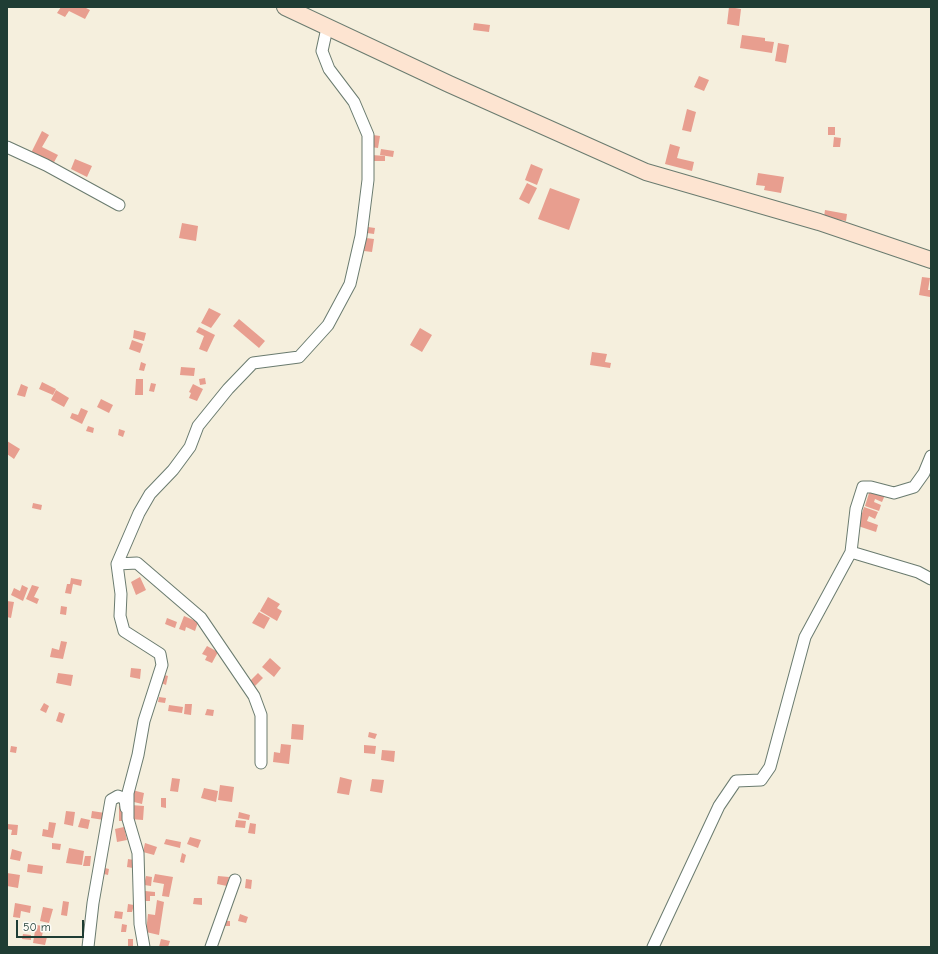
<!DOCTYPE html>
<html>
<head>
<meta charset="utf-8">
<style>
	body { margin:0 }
	#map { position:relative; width:938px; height:954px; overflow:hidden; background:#f5efdd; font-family:"Comic Neue",sans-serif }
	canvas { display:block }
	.frame { position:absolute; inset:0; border:8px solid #1f3d34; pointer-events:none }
	.scale { position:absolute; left:16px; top:920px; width:68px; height:18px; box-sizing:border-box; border:2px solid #1f3d34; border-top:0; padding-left:5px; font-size:12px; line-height:14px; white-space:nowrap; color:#1f3d34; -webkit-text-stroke:3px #fdfcf7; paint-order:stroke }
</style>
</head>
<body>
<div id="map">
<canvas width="938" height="954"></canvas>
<div class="frame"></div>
<div class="scale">50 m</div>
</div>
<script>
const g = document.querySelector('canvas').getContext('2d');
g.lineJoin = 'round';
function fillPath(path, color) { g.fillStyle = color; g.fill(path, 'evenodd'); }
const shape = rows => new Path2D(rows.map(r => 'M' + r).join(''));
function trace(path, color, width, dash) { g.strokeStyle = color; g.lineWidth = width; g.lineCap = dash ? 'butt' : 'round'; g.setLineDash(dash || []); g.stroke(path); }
const building = shape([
	[61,7,84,7,90,10,85,19,69,11,65,17,57,13],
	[729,7,741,9,739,26,727,24],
	[474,23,490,25,489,32,473,30],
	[742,35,765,38,765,41,774,42,772,53,740,48],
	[778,43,789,45,786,63,775,61],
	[699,76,709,80,704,91,694,87],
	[687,109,696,112,691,132,682,130],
	[828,127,835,127,835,135,828,135],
	[42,131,49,135,42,147,58,155,53,164,31,153],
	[373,135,380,136,378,148,371,147],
	[834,137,841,138,840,147,833,147],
	[670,144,680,147,677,158,694,162,692,171,665,164],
	[381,149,394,151,393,157,380,155],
	[372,155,385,156,385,161,371,161],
	[75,159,92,166,87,177,71,169],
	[531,164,543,169,537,185,525,180],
	[758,173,784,177,781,193,764,190,765,186,756,185],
	[527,183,537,188,529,204,519,199],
	[550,188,580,199,569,230,538,219],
	[825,210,847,214,846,221,824,217],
	[182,223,198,226,196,241,179,238],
	[368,227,375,228,374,234,367,233],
	[366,238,374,239,372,252,364,251],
	[922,277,930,278,928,290,931,290,930,297,919,295],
	[209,308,221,314,211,328,201,323],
	[239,319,252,330,246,337,233,326],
	[199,327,215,335,207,352,199,349,204,336,196,332],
	[420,328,432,335,422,352,410,345],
	[134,330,146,333,144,341,133,338],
	[252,330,265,341,259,348,246,337],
	[132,340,143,344,140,353,129,349],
	[592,352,607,354,605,362,611,363,610,368,590,365],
	[141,362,146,364,144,371,139,370],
	[181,367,195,368,194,376,180,375],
	[205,378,206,384,200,385,199,379],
	[136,379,143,379,143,395,135,395],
	[42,382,56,389,53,395,39,389],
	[151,383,156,384,154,392,149,391],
	[21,384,28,387,25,397,17,395],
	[193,384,203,389,197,401,189,398,191,393,189,392],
	[56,390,69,398,64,407,51,400],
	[101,399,113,405,109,413,97,407],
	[81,408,88,411,82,424,70,418,72,413,78,415],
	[88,426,94,428,93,433,86,431],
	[119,429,125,431,123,437,118,435],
	[7,441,20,449,14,459,7,454],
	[870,490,885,495,882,502,875,499,874,502,881,505,879,511,865,506],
	[33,503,42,505,41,510,32,508],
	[864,507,878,512,875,519,869,516,867,521,878,525,876,532,858,526],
	[140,577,146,590,136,595,131,582],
	[71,578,82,580,81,586,73,584,71,594,65,593,67,584,70,584],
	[22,585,28,588,23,601,11,595,14,588,20,591],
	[32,585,39,587,34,597,39,599,37,604,26,599],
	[268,597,280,604,277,608,282,611,277,621,260,611],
	[7,601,14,602,11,618,7,617],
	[61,606,67,607,66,615,60,614],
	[259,612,270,618,264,629,252,623],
	[184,616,198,622,195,631,186,627,185,631,179,629],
	[167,618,177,622,175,628,165,624],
	[61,641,67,642,63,659,50,657,52,648,59,650],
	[207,646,218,652,212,663,205,660,207,656,202,654],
	[270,658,281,668,274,677,262,667],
	[131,668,141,669,140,679,130,677],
	[58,673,73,675,71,686,56,683],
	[258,673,263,678,255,686,250,681],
	[161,674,168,676,166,685,159,682],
	[159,697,166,698,165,703,158,702],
	[44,703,49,706,46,713,40,710],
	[185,704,192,704,191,715,184,714],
	[169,705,183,707,182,713,168,711],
	[207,709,214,710,213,716,205,715],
	[59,712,65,714,62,723,56,721],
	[292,724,304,725,303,740,291,739],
	[369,732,377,734,375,739,368,737],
	[281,744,291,745,289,764,273,762,274,752,280,753],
	[364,745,376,746,375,754,364,753],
	[11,746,17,747,16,753,10,752],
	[382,750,395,751,394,762,381,760],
	[340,777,352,780,349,795,337,793],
	[172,778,180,779,178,792,170,791],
	[372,779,384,780,382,793,370,791],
	[220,785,234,787,232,802,218,800],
	[204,788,218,791,216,802,201,798],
	[132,790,144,793,142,804,130,801],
	[161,798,166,798,166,808,161,807],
	[131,805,144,806,143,820,130,819],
	[119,806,125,806,126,821,119,821],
	[66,811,75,812,73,826,64,824],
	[92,811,105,813,104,820,91,818],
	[239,812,250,815,249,820,238,818],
	[81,818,90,820,88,829,78,827],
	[236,820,246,821,245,828,235,827],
	[49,822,56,823,53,838,42,836,43,829,48,830],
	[250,823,256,824,255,834,248,833],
	[7,824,18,825,17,835,11,835,12,830,7,829],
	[124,827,127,840,117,842,115,829],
	[190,837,201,840,198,848,187,844],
	[166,839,181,842,180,848,164,844],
	[52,843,61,844,60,850,52,849],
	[145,843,157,847,154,855,143,852],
	[69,848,84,851,82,865,66,863],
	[12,849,22,852,20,861,10,859],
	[182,853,186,855,184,863,180,862],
	[85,856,91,856,90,866,83,866],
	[128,859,134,860,133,868,127,867],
	[28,864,43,866,42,874,27,872],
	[105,868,109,869,108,875,104,874],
	[7,873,20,875,18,888,7,886],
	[155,874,173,877,169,897,162,896,164,884,153,882],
	[146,876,152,877,151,886,144,885],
	[218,876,229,877,227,886,217,884],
	[246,879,252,880,251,889,245,888],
	[145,891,155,892,155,896,150,896,150,901,145,901],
	[194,898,202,898,202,905,193,904],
	[157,900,164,902,159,935,146,932,148,914,155,915],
	[63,901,69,902,67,916,61,915],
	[15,903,31,906,30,913,21,911,20,918,13,917],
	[128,904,134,905,132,912,127,912],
	[43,907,53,909,49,923,40,921],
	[115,911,123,912,122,919,114,918],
	[240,914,248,917,246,923,238,921],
	[223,921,230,921,230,926,223,926],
	[122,924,127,925,126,932,121,932],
	[36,925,44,926,42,936,47,937,45,945,33,943],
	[23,934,31,935,31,940,22,939],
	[128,939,133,939,133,947,128,947],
	[161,939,170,941,168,947,159,947]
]);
const street = shape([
	[7,147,46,165,119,205],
	[851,552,918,572,931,579],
	[117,564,137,563,201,618,254,696,261,715,261,763],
	[88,947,93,903,111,800,118,796,125,799,126,808],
	[144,947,140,924,138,853,128,819,128,793,138,755,144,721,162,665,160,654,124,631,120,616,121,594,117,564,139,513,150,494,173,470,190,447,198,426,228,389,253,363,299,357,328,325,350,284,361,236,368,180,368,135,354,102,329,69,322,51,327,28],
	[211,947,235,880],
	[653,947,719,806,736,781,761,780,770,767,805,637,851,552,856,509,863,487,871,487,894,493,914,487,924,473,931,456]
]);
const secondary = shape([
	[285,7,449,84,646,172,819,222,931,260]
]);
fillPath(building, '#e89e8f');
trace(street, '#6a7b6f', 13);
trace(secondary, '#6a7b6f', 18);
trace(street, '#fff', 11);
trace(secondary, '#fde4d1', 16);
</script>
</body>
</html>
